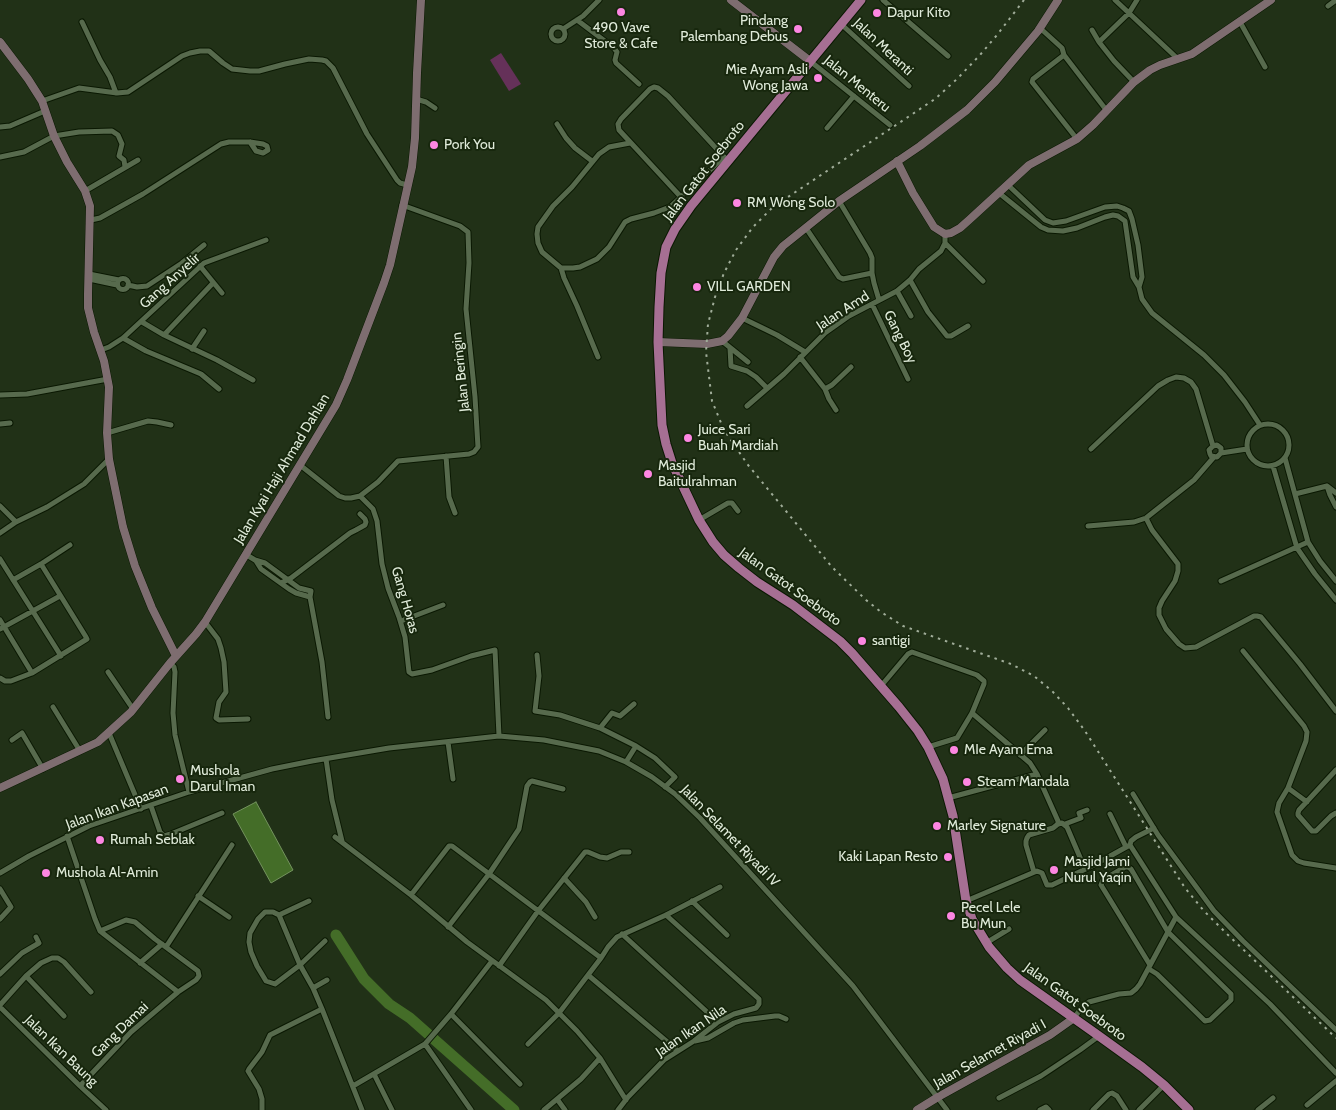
<!DOCTYPE html>
<html>
<head>
<meta charset="utf-8">
<style>
	body { margin:0 }
	canvas { display:block; background:#213117 }
</style>
</head>
<body>
<canvas width="1336" height="1110"></canvas>
<script>
const g = document.querySelector('canvas').getContext('2d');
g.lineJoin = 'round';
function fillPath(path, color) { g.fillStyle = color; g.fill(path, 'evenodd'); }
const shape = rows => new Path2D(rows.map(r => 'M' + r).join(''));
function trace(path, color, width, dash) { g.strokeStyle = color; g.lineWidth = width; g.lineCap = dash ? 'butt' : 'round'; g.setLineDash(dash || []); g.stroke(path); }
function drawText(font, color, halo, rows, align = 'center') {
  g.font = font + ' Cabin,sans-serif'; g.lineWidth = 4; g.setLineDash([]); g.textBaseline = 'middle'; g.strokeStyle = halo; g.fillStyle = color; for (const [text, x, y, turn = 0] of rows) {
    g.save(); g.translate(x, y); g.rotate((+turn || 0) * Math.PI / 180); g.textAlign = isNaN(turn) ? turn : align; if (halo) g.strokeText(text, 0, 0); g.fillText(text, 0, 0); g.restore();
  }
}
const green = shape([
	[501,53,521,84,509,91,490,60]
]);
const water = shape([
	[256,802,293,870,271,883,233,814,256,802]
]);
const river = shape([
	[336,935,364,979,389,1004,410,1018,514,1110]
]);
const street = shape([
	[883,0,948,56],
	[1115,0,1178,59],
	[1328,6,1336,0],
	[577,20,614,48,617,52,615,60,616,63,639,84],
	[82,22,100,60,110,77,116,93],
	[1240,22,1265,67],
	[841,24,909,86],
	'551 34a7 7 0 1 1 14 0a7 7 0 1 1-14 0Z',
	[1040,28,1062,48,1064,55,1107,111],
	[563,29,583,16,599,0],
	[1092,30,1099,42,1129,13,1137,0],
	[1099,42,1114,61,1134,82],
	[1064,55,1033,79,1032,82,1077,139],
	[810,61,890,125],
	[416,99,426,102,435,108],
	[42,101,79,88,117,93,128,92,182,56,190,53,200,51,209,51,223,63,232,69,250,71,259,71,285,64,309,59,322,60,326,61,333,68,367,134,397,180,400,183,407,185],
	[557,124,566,138,575,148,592,161],
	[0,127,10,126,45,111],
	[827,128,854,96],
	[630,143,609,147,599,154,572,187,553,206,538,227,537,234,538,243,542,252,561,268,573,268,580,267,597,259,609,247,625,222,631,219,654,213,670,207,724,157],
	[0,157,24,152,54,136,79,132,112,131,118,135,122,144,119,156,124,160,125,167],
	[1008,185,1045,220,1053,223,1066,221,1105,207,1117,206,1123,208,1129,211,1132,219,1138,245,1142,277,1139,287],
	[85,191,138,160],
	[999,193,1041,227,1048,230,1063,231,1077,228,1105,217,1113,215,1118,216,1125,221,1133,277,1139,287,1142,299,1152,313,1204,355,1224,375,1245,402,1260,425],
	[680,196,619,130,618,124,621,119,650,89,654,87,658,88,668,96,726,159],
	[839,201,870,253,872,258,872,273,874,283,879,300],
	[91,220,100,218,143,194,221,144,229,142,250,142,263,144,267,146,268,150,263,153,256,151,250,142],
	[806,228,839,277,843,279,872,273],
	[945,243,983,281],
	[200,266,222,293],
	[561,268,564,278,577,306,598,357],
	[89,274,119,280],
	'117.5 284a5.5 5.5 0 1 1 11 0a5.5 5.5 0 1 1-11 0Z',
	[89,279,117,285],
	[910,280,928,312,947,336,951,336,968,326],
	[128,285,137,287,147,286,182,263,204,245],
	[897,291,911,316],
	[872,304,908,379],
	[742,318,777,335,805,352],
	[142,322,164,335,217,360,253,380],
	[164,335,213,283],
	[123,338,146,351,201,374,219,389],
	[722,341,748,362],
	[730,348,731,366,747,371,756,377,767,388],
	[192,349,204,331],
	[101,350,109,347,123,338,204,263,266,240],
	[800,357,825,389,832,385,851,367],
	[825,389,829,399,836,410],
	[0,395,27,394,108,379],
	[747,406,784,374,825,333,849,316,897,291,903,286,910,280,919,269,941,251,945,243,945,234],
	[0,424,10,423],
	'1247 445a21 21 0 1 1 42 0a21 21 0 1 1-42 0Z',
	[107,433,148,421,157,422,171,425],
	[1091,449,1158,386,1168,380,1176,377,1184,378,1191,382,1196,389,1213,446,1209,450,1210,454,1211,456,1217,457,1221,453,1221,448,1217,445,1213,446],
	[1221,453,1247,449],
	[446,456,449,497,455,513],
	[1285,458,1308,542,1320,561,1336,581],
	[300,465,339,496,345,498,351,498,360,496,378,482,398,461,469,454,474,452,478,447,475,397,466,309,469,263,468,232,460,226,402,205],
	[1273,466,1297,548,1315,574,1336,600],
	[1327,486,1330,495,1336,507],
	[1295,494,1327,486,1336,493],
	[360,496,373,509,377,521,382,564,388,588,399,617,405,637,409,672,412,674,432,670,471,656,495,650,499,736],
	[0,506,16,522],
	[1146,518,1152,530,1178,564,1178,571,1175,581,1162,601,1159,608,1159,615,1166,629,1179,644,1185,648,1196,647,1254,616,1257,616,1261,617,1300,664,1336,711],
	[699,520,728,503,732,503,738,511],
	[1088,526,1134,522,1146,518,1194,480,1214,457],
	[0,533,16,522,47,507,84,484,109,459],
	[245,554,255,560,265,563,299,588,311,591,310,597,322,662,328,717],
	[0,559,61,656],
	[256,561,261,569,289,589,296,593,310,597],
	[13,580,41,564,70,545],
	[1221,581,1308,542],
	[281,583,291,578,350,533,356,530,365,525,366,522,365,519,360,514],
	[0,620,32,673],
	[401,621,443,605],
	[205,622,218,639,221,648,224,662,226,692,219,702,216,718,219,720,248,719],
	[0,629,60,596],
	[1243,651,1304,726,1307,732,1306,741,1288,788,1307,802],
	[537,655,539,676,535,711,560,715,600,728,636,746,655,758,675,777,665,787],
	[170,663,174,667,175,672,173,713,175,735,189,792],
	[108,672,133,709],
	[0,678,5,681,11,681,32,673,87,639,86,637,41,564],
	[881,686,908,654,912,652,977,675,984,681,984,684,972,713,957,738,928,747],
	[53,707,80,751],
	[972,713,1030,763,1037,774,1058,821,1058,824],
	[600,728,612,713,620,716,634,704],
	[109,733,141,809],
	[12,740,22,733,43,769],
	[448,742,453,779],
	[1020,755,1045,730],
	[326,759,332,800,342,841],
	[626,762,636,746],
	[1336,770,1299,810,1298,813,1298,815,1312,831,1316,831,1331,816,1336,813],
	[1288,788,1279,803,1277,812,1292,855,1298,861,1304,863,1336,868],
	[1133,794,1158,835,1214,911,1243,941,1336,1030],
	[948,798,1037,774],
	[151,806,160,832,164,836,171,834,222,813],
	[1110,814,1126,847],
	[1065,824,1081,818,1079,813,1087,810],
	[67,836,95,919,100,931,178,992],
	[335,837,411,895,467,942,546,1000,577,1031,600,1058,626,1100],
	[1130,845,1176,917,1270,1004,1336,1073],
	[1130,845,1131,841,1136,837,1154,828],
	[1034,872,1026,845,1026,841,1027,838,1029,835,1053,828,1058,824,1062,823,1067,827,1085,869],
	[0,873,29,856,89,826,189,792,272,769,312,761,389,748,499,736,544,740,599,751,626,762,652,777,675,794,700,818,853,986,947,1110],
	[564,878,586,902,595,917],
	[0,889,11,907,0,919],
	[411,895,449,846,452,846,601,958],
	[198,896,229,917],
	[309,901,279,915,273,912,265,912,258,919,250,933,249,942,251,952,257,966,266,981,275,984,300,965,325,941],
	[692,901,727,935],
	[966,901,1037,871,1042,873,1047,885,1052,885,1094,865,1130,845],
	[279,915,300,965,313,988,322,1009,362,1110],
	[448,927,489,874,519,829,527,786,530,782,532,781,563,789],
	[622,934,718,1022],
	[986,943,1009,929],
	[166,947,232,845],
	[140,963,162,944],
	[499,966,538,911,585,852,588,852,600,857,607,858,621,852,629,852],
	[1149,969,1157,974,1205,1021,1210,1020,1231,1000,1231,994,1168,932,1131,869,1128,867,1125,867,1103,880,1101,885,1150,965],
	[0,974,22,953,39,943,36,937],
	[588,975,678,1051],
	[26,976,64,1016],
	[313,988,327,980],
	[0,1005,26,976,41,963,52,958,58,958,64,962,91,992],
	[0,1007,80,1086,106,1110],
	[451,1014,520,1084],
	[1074,1018,1082,1007,1089,1002,1119,994,1131,993,1136,989,1140,984,1176,917],
	[695,1041,708,1038,734,1023,743,1020,775,1016,779,1016,786,1019],
	[425,1044,471,1110],
	[528,1044,559,1013,601,958,608,947,617,937,666,915,720,887],
	[374,1074,392,1110],
	[80,1086,131,1032,178,992,196,980,199,976,198,971,155,939,135,922,126,920,100,931],
	[353,1086,425,1044,451,1014,492,961],
	[999,1098,1041,1076,1080,1050,1099,1036],
	[557,1099,565,1110],
	[1307,1105,1336,1081],
	[262,1110,262,1099,259,1089,248,1071,249,1069,262,1052,270,1035,322,1009],
	[544,1110,581,1079,600,1058],
	[618,1110,628,1097,664,1060,694,1041,718,1022,734,1014,756,1008,759,1004,759,999,666,915],
	[1040,1110,1046,1107,1049,1110],
	[1093,1110,1109,1094,1112,1093,1117,1096,1126,1110],
	[1139,1110,1164,1085],
	[1258,1110,1273,1098]
]);
const secondary = shape([
	[731,0,810,61],
	[0,42,28,79,42,101,54,136,67,162,85,191,90,206,88,294,88,308,94,332,104,361,109,387,107,433,109,459,123,527,135,566,152,608,176,656],
	[897,161,913,193,934,227,945,234,951,233,960,228,969,220,1029,165,1077,139,1093,125,1134,82,1150,70,1160,65,1192,54,1271,0],
	[658,342,707,344,722,341,728,336,742,318,774,257,783,246,839,201,920,146,967,110,995,82,1038,31,1058,0],
	[0,788,98,742,131,712,170,663,196,634,205,622,336,405,347,380,384,283,390,265,412,167,415,138,417,73,421,0],
	[917,1110,938,1097,1050,1035,1074,1018]
]);
const primary = shape([
	[861,0,691,206,675,229,666,247,661,273,659,307,658,342,662,425,666,444,672,463,699,520,713,542,724,555,739,568,757,582,793,605,840,641,852,653,899,707,918,731,928,747,943,779,953,816,966,901,972,919,989,947,1007,968,1020,980,1099,1036,1142,1067,1164,1085,1189,1110]
]);
const rail = shape([
	[1024,0,997,35,980,55,957,79,935,99,773,207,753,227,736,250,724,273,715,297,708,324,706,352,712,401,724,430,748,465,832,567,866,600,881,612,903,626,1011,664,1034,676,1052,691,1068,708,1085,731,1185,888,1204,911,1227,934,1336,1038]
]);
const markers = [
	[621,12,5,"#fd86e2"],
	[877,13,5,"#fd86e2"],
	[798,29,5,"#fd86e2"],
	[818,78,5,"#fd86e2"],
	[434,145,5,"#fd86e2"],
	[737,203,5,"#fd86e2"],
	[697,287,5,"#fd86e2"],
	[688,438,5,"#fd86e2"],
	[648,474,5,"#fd86e2"],
	[862,641,5,"#fd86e2"],
	[954,750,5,"#fd86e2"],
	[180,779,5,"#fd86e2"],
	[967,782,5,"#fd86e2"],
	[937,826,5,"#fd86e2"],
	[100,840,5,"#fd86e2"],
	[948,857,5,"#fd86e2"],
	[1054,870,5,"#fd86e2"],
	[46,873,5,"#fd86e2"],
	[951,916,5,"#fd86e2"]
];
const poiNames = [
	["Dapur Kito",887,13],
	["Pindang",788,21,"right"],
	["Palembang Debus",788,37,"right"],
	["490 Vave",621,28,"center"],
	["Store & Cafe",621,44,"center"],
	["Mie Ayam Asli",808,70,"right"],
	["Wong Jawa",808,86,"right"],
	["Pork You",444,145],
	["RM Wong Solo",747,203],
	["VILL GARDEN",707,287],
	["Juice Sari",698,430],
	["Buah Mardiah",698,446],
	["Masjid",658,466],
	["Baitulrahman",658,482],
	["santigi",872,641],
	["MIe Ayam Ema",964,750],
	["Mushola",190,771],
	["Darul Iman",190,787],
	["Steam Mandala",977,782],
	["Marley Signature",947,826],
	["Rumah Seblak",110,840],
	["Kaki Lapan Resto",938,857,"right"],
	["Masjid Jami",1064,862],
	["Nurul Yaqin",1064,878],
	["Mushola Al-Amin",56,873],
	["Pecel Lele",961,908],
	["Bu Mun",961,924]
];
const streetNames = [
	["Jalan Meranti",883,47,43],
	["Jalan Menteru",857,84,39],
	["Jalan Gatot Soebroto",704,171,-52],
	["Gang Anyelir",170,281,-42],
	["Jalan Amd",843,311,-33],
	["Gang Boy",900,337,64],
	["Jalan Beringin",461,372,-96],
	["Jalan Kyai Haji Ahmad Dahlan",282,469,-59],
	["Jalan Gatot Soebroto",790,587,36],
	["Gang Horas",405,600,74],
	["Jalan Ikan Kapasan",117,807,-20],
	["Jalan Selamet Riyadi IV",730,836,46],
	["Jalan Gatot Soebroto",1075,1002,36],
	["Gang Damai",120,1030,-44],
	["Jalan Ikan Nila",691,1031,-34],
	["Jalan Ikan Baung",61,1051,44],
	["Jalan Selamet Riyadi I",990,1054,-29]
];
fillPath(green, '#653159');
fillPath(water, '#446d28');
trace(water, '#73935d', 1);
trace(river, '#446d28', 11);
trace(street, '#0a1802', 7);
trace(secondary, '#0a1802', 9);
trace(primary, '#0a1802', 11);
trace(street, '#576a4d', 5);
trace(secondary, '#7e6d70', 8);
trace(primary, '#a66f93', 9);
trace(rail, '#a0ad99', 2, [2.5, 5]);
for (const [x, y, r, color] of markers) { const dot = new Path2D(); dot.arc(x, y, r, 0, 2 * Math.PI); g.fillStyle = color; g.fill(dot); trace(dot, '#17270d', 2); }
drawText('14px', '#e0ebda', '#17270d', poiNames, 'left');
drawText('14px', '#e0ebda', '#17270d', streetNames);
</script>
</body>
</html>
